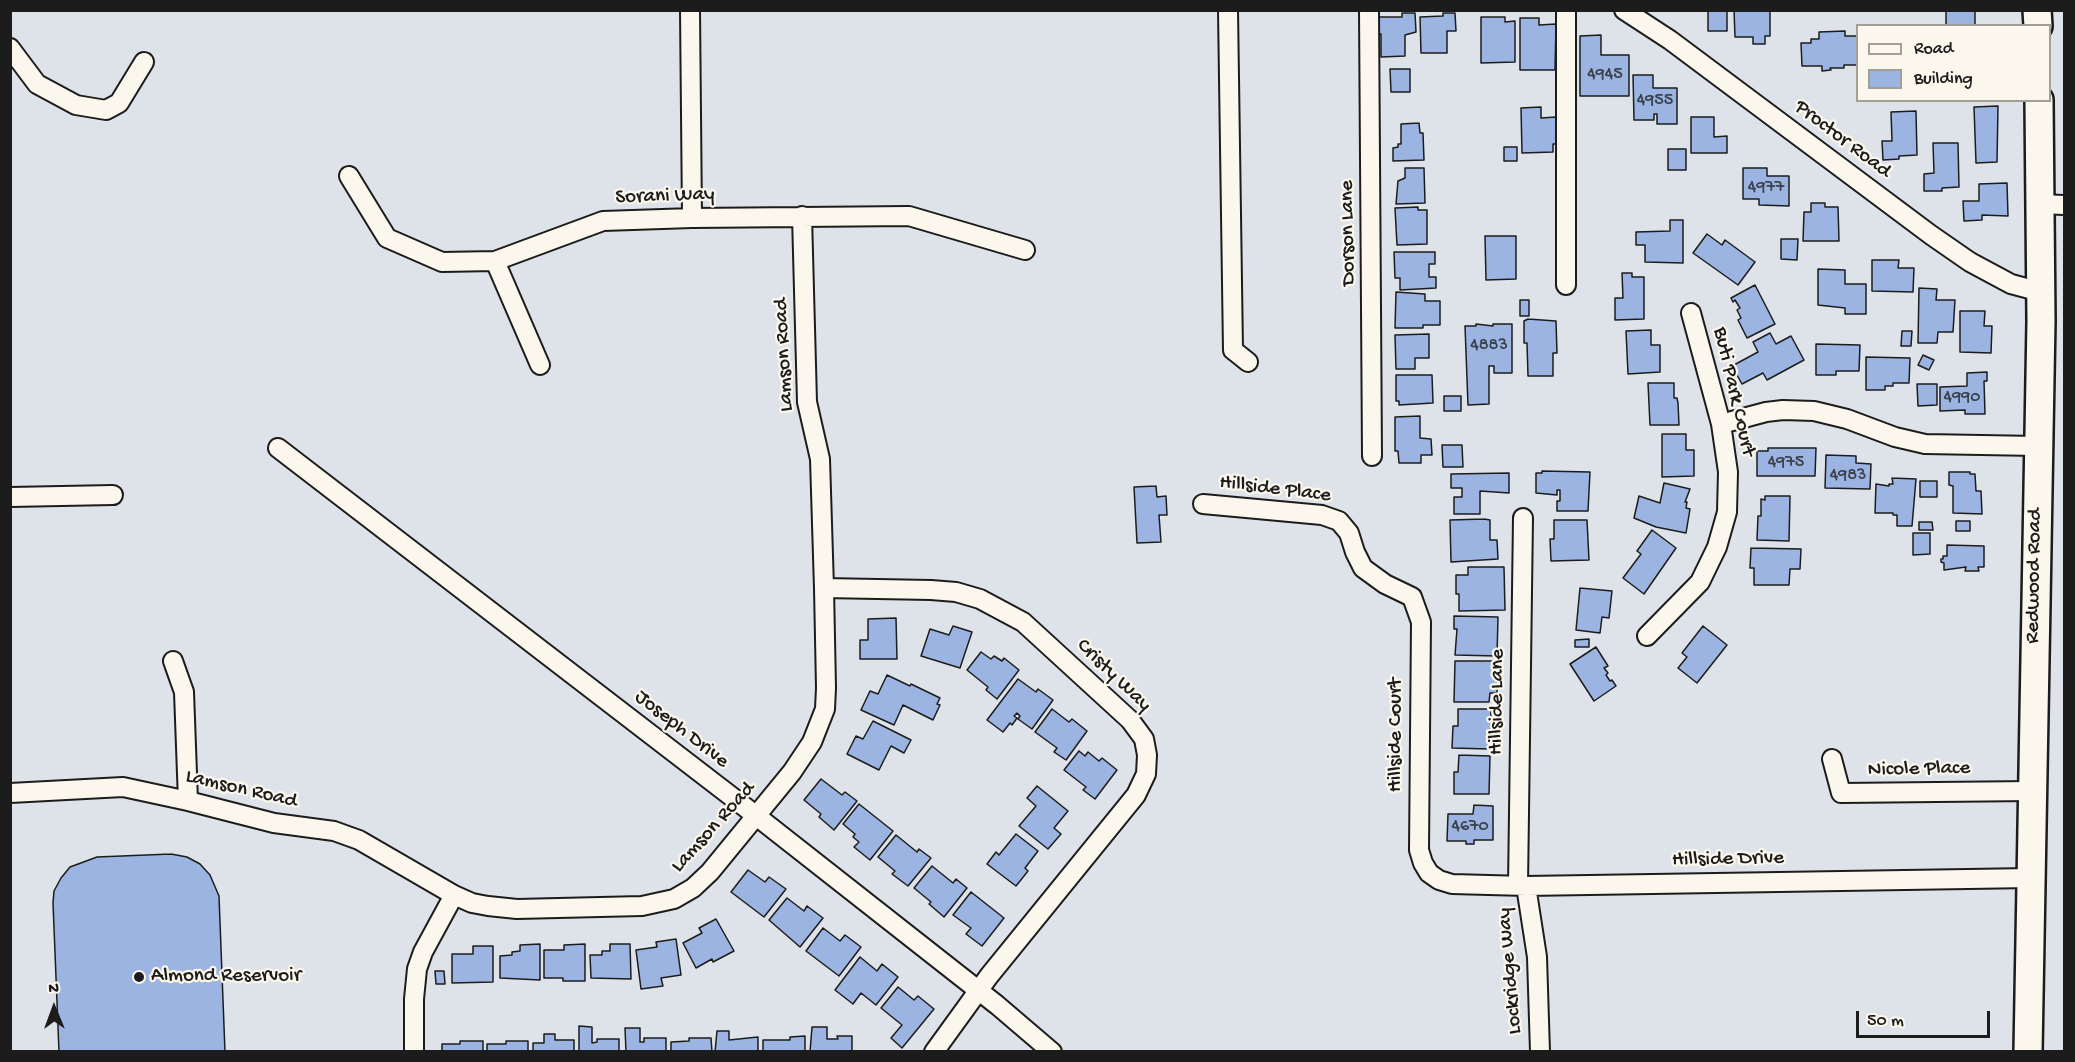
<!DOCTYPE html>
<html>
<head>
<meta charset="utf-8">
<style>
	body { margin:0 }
	#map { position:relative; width:2075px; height:1062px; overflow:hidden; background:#dee3e9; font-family:"Gochi Hand",sans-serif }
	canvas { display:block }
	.frame { position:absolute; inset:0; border:12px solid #1c1c1c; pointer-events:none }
	.legend { position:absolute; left:1856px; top:24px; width:195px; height:78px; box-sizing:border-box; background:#fbf7ec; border:2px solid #a29f99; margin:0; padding:8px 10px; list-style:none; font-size:18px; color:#1c1c1c }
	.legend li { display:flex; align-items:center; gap:12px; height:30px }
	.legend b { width:30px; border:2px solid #a29f99 }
	.north { position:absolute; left:24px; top:978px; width:60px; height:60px; -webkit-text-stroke:4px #fbf7ec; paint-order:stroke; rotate:359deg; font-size:16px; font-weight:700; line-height:24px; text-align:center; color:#1c1c1c }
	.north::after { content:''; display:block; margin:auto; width:21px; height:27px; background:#1c1c1c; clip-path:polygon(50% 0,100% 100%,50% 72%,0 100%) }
	.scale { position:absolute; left:1856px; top:1011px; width:134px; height:27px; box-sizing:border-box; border:3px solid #1c1c1c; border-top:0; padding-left:8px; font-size:18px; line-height:21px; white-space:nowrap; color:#1c1c1c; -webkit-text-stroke:4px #fbf7ec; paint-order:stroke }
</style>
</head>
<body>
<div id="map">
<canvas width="2075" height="1062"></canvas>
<div class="frame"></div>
<ul class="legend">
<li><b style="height:8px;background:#fbf7ec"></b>Road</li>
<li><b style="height:16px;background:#9bb4e1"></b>Building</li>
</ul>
<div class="north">N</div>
<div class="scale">50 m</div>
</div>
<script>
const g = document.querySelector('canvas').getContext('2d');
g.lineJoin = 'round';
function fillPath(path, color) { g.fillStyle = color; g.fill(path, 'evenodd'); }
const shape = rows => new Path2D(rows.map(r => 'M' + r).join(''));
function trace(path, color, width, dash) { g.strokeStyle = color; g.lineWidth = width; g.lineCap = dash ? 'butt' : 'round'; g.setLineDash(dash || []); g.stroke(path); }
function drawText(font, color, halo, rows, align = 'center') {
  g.font = font + ' "Gochi Hand",sans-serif'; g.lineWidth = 4.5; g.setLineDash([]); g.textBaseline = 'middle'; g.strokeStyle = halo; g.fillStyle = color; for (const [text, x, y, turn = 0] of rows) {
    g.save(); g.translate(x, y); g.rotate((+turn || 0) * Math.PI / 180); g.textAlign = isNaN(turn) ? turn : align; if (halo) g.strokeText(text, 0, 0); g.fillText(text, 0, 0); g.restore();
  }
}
const building = shape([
	[1708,10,1727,10,1727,31,1708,31,1708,10],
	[1734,10,1770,10,1770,36,1765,36,1765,44,1753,44,1753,37,1735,37,1734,10],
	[1975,10,1975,26,1946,26,1946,11,1975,10],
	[1402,13,1415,13,1416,32,1405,35,1405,56,1381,57,1381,34,1377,34,1377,17,1402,17,1402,13],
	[1443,13,1455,13,1456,31,1447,31,1447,53,1421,53,1420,17,1443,16,1443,13],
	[1481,17,1505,17,1505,22,1515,21,1515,62,1481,63,1481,17],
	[1520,18,1539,18,1539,25,1556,24,1555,70,1520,70,1520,18],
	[1845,31,1845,36,1858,36,1858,65,1844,65,1844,68,1830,68,1831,70,1822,71,1822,66,1802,66,1801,43,1811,43,1811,39,1819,39,1819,32,1845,31],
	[1601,35,1601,55,1629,55,1629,96,1580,96,1580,36,1601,35],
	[1390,69,1410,69,1410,92,1391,92,1390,69],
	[1633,75,1653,75,1653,88,1677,88,1677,124,1657,124,1657,114,1654,114,1654,120,1634,120,1633,75],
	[1998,106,1997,162,1976,163,1974,107,1998,106],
	[1541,107,1541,118,1556,117,1556,144,1553,144,1553,152,1522,153,1521,108,1541,107],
	[1916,111,1917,155,1899,156,1899,159,1883,160,1882,141,1892,141,1891,112,1916,111],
	[1691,117,1714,117,1714,137,1727,136,1727,153,1691,153,1691,117],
	[1419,123,1420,133,1423,133,1424,160,1393,161,1393,148,1398,147,1398,144,1401,144,1401,124,1419,123],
	[1933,143,1958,143,1959,187,1942,188,1942,191,1924,191,1924,174,1934,173,1933,143],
	[1504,147,1517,147,1517,161,1504,161,1504,147],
	[1668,149,1686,149,1686,170,1668,170,1668,149],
	[1405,168,1424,168,1425,203,1396,204,1398,181,1405,178,1405,168],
	[1743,168,1767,168,1767,176,1789,176,1789,206,1759,205,1759,199,1743,199,1743,168],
	[2007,183,2008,216,1982,215,1982,220,1964,221,1963,201,1979,201,1979,184,2007,183],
	[1811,203,1825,203,1825,207,1838,207,1839,241,1803,241,1804,212,1811,212,1811,203],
	[1418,207,1418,210,1427,210,1427,244,1397,245,1395,208,1418,207],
	[1670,220,1683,220,1683,263,1645,262,1645,245,1636,245,1636,232,1670,231,1670,220],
	[1707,234,1722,245,1725,240,1755,262,1738,285,1693,253,1707,234],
	[1485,236,1516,236,1516,279,1486,280,1485,236],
	[1781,239,1798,239,1797,260,1781,259,1781,239],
	[1394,252,1435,252,1435,264,1429,264,1429,277,1436,277,1436,288,1400,290,1400,278,1395,278,1394,252],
	[1872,260,1899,260,1898,268,1914,268,1913,292,1872,291,1872,260],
	[1818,269,1845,270,1845,284,1866,284,1866,314,1845,314,1845,308,1818,305,1818,269],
	[1622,273,1632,273,1632,277,1644,277,1644,319,1615,320,1615,298,1623,298,1622,273],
	[1755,285,1775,324,1747,338,1738,320,1741,318,1737,310,1740,308,1735,300,1733,302,1731,298,1755,285],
	[1919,288,1937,289,1936,300,1955,300,1953,332,1938,332,1937,343,1918,343,1919,288],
	[1396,292,1425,294,1425,301,1440,301,1440,325,1423,325,1423,328,1395,328,1396,292],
	[1520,300,1529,300,1529,316,1520,316,1520,300],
	[1960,311,1985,311,1984,326,1992,326,1991,353,1960,352,1960,311],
	[1528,319,1556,321,1557,353,1553,353,1553,376,1528,376,1527,343,1524,343,1524,321,1528,319],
	[1476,324,1493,326,1493,324,1512,324,1512,373,1494,373,1494,366,1489,366,1489,404,1468,405,1465,326,1476,326,1476,324],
	[1651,330,1651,345,1660,345,1660,372,1628,374,1626,331,1651,330],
	[1902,331,1912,331,1911,346,1901,346,1902,331],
	[1770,333,1776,344,1791,336,1804,360,1767,380,1763,373,1742,384,1732,366,1758,352,1753,342,1770,333],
	[1429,334,1429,358,1415,358,1415,369,1396,369,1395,335,1429,334],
	[1816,344,1860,345,1859,371,1836,371,1836,375,1816,375,1816,344],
	[1923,355,1934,360,1929,370,1918,365,1923,355],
	[1866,357,1910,358,1909,383,1893,383,1893,386,1885,386,1885,390,1866,390,1866,357],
	[1987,372,1987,381,1984,381,1985,414,1965,414,1965,410,1940,411,1940,387,1967,386,1967,373,1987,372],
	[1396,375,1432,375,1433,403,1399,405,1399,401,1396,401,1396,375],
	[1648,383,1674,383,1674,398,1677,398,1678,403,1679,425,1650,425,1648,383],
	[1917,384,1937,384,1937,405,1918,406,1917,384],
	[1444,396,1461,396,1461,411,1444,411,1444,396],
	[1420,416,1420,438,1431,439,1432,455,1421,455,1421,463,1399,463,1398,451,1395,451,1395,417,1420,416],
	[1662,434,1686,434,1686,450,1694,450,1694,476,1662,477,1662,434],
	[1442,445,1462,445,1463,467,1443,467,1442,445],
	[1768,448,1816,448,1815,476,1757,476,1757,451,1768,451,1768,448],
	[1826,455,1856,456,1856,463,1871,464,1870,489,1825,488,1826,455],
	[1542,471,1590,472,1588,511,1557,511,1557,501,1560,501,1560,490,1557,490,1557,495,1536,493,1536,473,1542,473,1542,471],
	[1949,472,1970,472,1970,474,1975,474,1976,491,1981,491,1982,514,1953,513,1953,486,1949,485,1949,472],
	[1509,473,1509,493,1480,491,1480,514,1454,514,1454,497,1462,497,1462,488,1451,488,1451,474,1509,473],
	[1892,478,1916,479,1912,526,1897,526,1897,515,1893,515,1893,513,1875,513,1876,484,1889,486,1889,484,1893,484,1892,478],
	[1920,481,1937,481,1937,497,1920,497,1920,481],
	[1664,483,1690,489,1685,502,1687,502,1686,508,1690,509,1686,533,1656,527,1634,518,1639,496,1660,503,1664,483],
	[1156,486,1157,497,1166,496,1167,515,1159,515,1161,542,1137,543,1134,487,1156,486],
	[1765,496,1790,496,1789,541,1757,540,1758,516,1761,516,1761,499,1765,500,1765,496],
	[1484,519,1490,520,1490,540,1497,540,1498,559,1451,562,1450,520,1484,519],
	[1554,520,1587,520,1589,560,1551,561,1550,539,1554,539,1554,520],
	[1956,521,1970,521,1970,531,1956,531,1956,521],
	[1919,522,1932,522,1933,530,1919,530,1919,522],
	[1652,530,1676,548,1644,594,1623,578,1641,554,1637,551,1652,530],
	[1913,533,1930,533,1930,554,1913,555,1913,533],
	[1947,545,1984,546,1984,567,1978,567,1979,571,1965,571,1966,567,1944,570,1944,563,1941,562,1941,559,1943,559,1943,556,1947,556,1947,545],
	[1751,548,1801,549,1800,569,1790,569,1789,585,1754,585,1754,568,1750,568,1751,548],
	[1468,567,1504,567,1505,610,1459,611,1459,594,1456,594,1456,575,1468,575,1468,567],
	[1580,588,1612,591,1609,618,1602,617,1600,633,1576,630,1580,588],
	[1454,616,1498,617,1497,656,1455,655,1457,629,1454,629,1454,616],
	[896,618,897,659,860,659,860,640,868,640,868,619,896,618],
	[953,626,972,632,960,668,921,656,930,629,949,635,953,626],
	[1703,626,1727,645,1697,683,1678,668,1687,657,1682,653,1703,626],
	[1589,639,1589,647,1575,647,1575,640,1589,639],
	[1596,647,1608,666,1604,668,1608,673,1606,675,1610,681,1612,680,1616,686,1594,701,1570,664,1596,647],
	[981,652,991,659,994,656,1002,661,1004,658,1019,670,997,699,986,690,988,687,967,670,981,652],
	[1455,661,1497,661,1497,693,1490,693,1489,702,1454,702,1455,661],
	[887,675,910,686,911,684,940,698,937,704,940,705,933,720,903,705,894,725,861,710,870,691,878,694,887,675],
	[1018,679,1036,692,1038,689,1053,700,1032,729,1018,719,1020,716,1017,713,1014,716,1017,718,1012,725,1010,723,1003,732,987,720,1018,679],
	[1052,709,1069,722,1072,719,1087,731,1066,760,1054,752,1057,748,1035,732,1052,709],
	[1458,709,1491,709,1490,749,1452,748,1453,726,1458,726,1458,709],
	[873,721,911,740,904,753,891,746,879,770,847,754,856,736,863,739,873,721],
	[1079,751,1085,756,1088,752,1099,761,1102,758,1117,770,1095,799,1083,790,1086,787,1064,770,1079,751],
	[1459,755,1490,756,1489,794,1454,794,1454,772,1458,772,1459,755],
	[821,779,842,795,845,792,857,801,834,830,819,817,821,814,804,800,821,779],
	[1037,786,1068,811,1054,828,1061,834,1048,849,1019,826,1036,806,1027,798,1037,786],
	[859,804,893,831,870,860,854,847,859,842,853,837,855,834,843,824,859,804],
	[1474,805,1493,806,1493,840,1474,840,1474,844,1466,844,1466,841,1447,841,1448,814,1473,814,1474,805],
	[1016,834,1038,851,1025,868,1028,871,1016,886,987,864,996,852,999,855,1016,834],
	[896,835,917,852,919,849,931,858,908,886,892,874,895,871,878,857,896,835],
	[171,854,187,857,200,864,210,875,219,896,225,1052,59,1052,53,903,54,891,61,878,70,867,97,857,171,854],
	[932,866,953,883,956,879,967,888,944,917,929,904,931,902,914,888,932,866],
	[748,870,765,882,769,877,786,889,764,917,731,892,748,870],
	[971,892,1004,918,982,946,966,934,971,928,953,915,971,892],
	[787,898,804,911,807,906,823,918,800,947,769,920,787,898],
	[716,919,734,951,713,962,712,959,696,968,683,943,702,933,699,928,716,919],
	[823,928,840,941,845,935,861,947,839,976,806,951,823,928],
	[676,939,681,975,661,978,663,986,641,989,636,950,657,947,656,942,676,939],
	[540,944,540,980,500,978,500,956,512,955,512,952,520,951,520,945,540,944],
	[585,944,585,981,563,981,563,978,544,978,544,950,564,950,564,945,585,944],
	[610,944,630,944,631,979,591,978,590,955,602,955,602,951,610,951,610,944],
	[473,946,493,946,493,982,452,983,452,954,473,954,473,946],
	[860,957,877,971,882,964,898,977,876,1005,861,993,853,1004,835,990,860,957],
	[435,971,444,971,445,984,436,984,435,971],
	[898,987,914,1000,918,996,934,1009,902,1048,891,1038,902,1025,881,1008,898,987],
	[579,1026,592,1027,592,1043,597,1042,597,1039,619,1039,619,1052,579,1052,579,1026],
	[812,1027,827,1027,827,1039,838,1039,837,1036,852,1036,852,1052,810,1052,812,1027],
	[625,1028,640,1028,640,1042,644,1042,644,1038,666,1038,666,1052,626,1052,625,1028],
	[717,1031,729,1031,729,1040,758,1037,758,1052,715,1052,717,1031],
	[544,1034,555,1034,555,1040,574,1040,574,1052,533,1052,533,1043,544,1043,544,1034],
	[805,1036,805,1052,763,1052,763,1040,790,1040,790,1037,805,1036],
	[689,1038,711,1038,712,1052,671,1052,671,1042,689,1041,689,1038],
	[460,1041,483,1041,483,1052,442,1052,442,1044,460,1044,460,1041],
	[506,1041,528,1041,528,1052,487,1052,487,1044,506,1044,506,1041]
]);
const street = shape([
	[690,10,692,218],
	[1228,10,1233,350,1248,362],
	[1369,10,1372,456],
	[1566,10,1566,285],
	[1624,10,1670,40,1931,235,1970,262,2011,284,2041,292],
	[10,48,37,84,76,105,106,110,119,103,144,62],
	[349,176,387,238,442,262,495,261,603,221,692,218,909,216,1025,250],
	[2040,204,2064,205],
	[495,261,540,365],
	[1721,424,1766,412,1783,410,1814,411,1847,419,1895,437,1925,444,2037,446],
	[278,448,736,800,997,1005,1052,1052],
	[10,497,113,495],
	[1203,504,1322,515,1339,521,1349,533,1355,552,1363,568,1385,584,1412,597,1421,622,1419,850,1423,863,1429,873,1439,880,1452,884,1526,886,2031,878],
	[824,588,931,590,956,592,980,599,1023,622,1130,720,1144,739,1147,755,1146,774,1136,795,989,976,934,1052],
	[1647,636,1700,582,1717,547,1727,512,1728,472,1721,424,1691,313],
	[173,661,184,692,188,801],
	[1832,759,1841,793,2032,791],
	[10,793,123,787,188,801,274,823,334,831,359,840,454,895,472,903,488,906,517,909,642,906,674,899,693,888,710,872,792,772,812,742,825,709,826,688,824,588,820,459,807,402,802,216],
	[1518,886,1523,518],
	[1526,886,1537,957,1540,1052],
	[414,1052,414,999,417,969,423,952,454,895]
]);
const secondary = shape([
	[2037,10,2038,26],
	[2028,1052,2041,321,2039,100]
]);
const markers = [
	[139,977,6,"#1c1c1c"]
];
const numberNames = [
	["4945",1605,75],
	["4955",1655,101],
	["4977",1766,188],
	["4883",1489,346],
	["4990",1962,398],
	["4975",1786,463],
	["4983",1848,476],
	["4670",1470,827]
];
const streetNames = [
	["Proctor Road",1842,140,37],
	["Sorani Way",665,197,-2],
	["Dorson Lane",1349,233,-91],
	["Lamson Road",785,355,-93],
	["Buti Park Court",1733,392,77],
	["Hillside Place",1275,490,7],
	["Redwood Road",2035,576,-89],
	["Cristy Way",1113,676,44],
	["Hillside Lane",1498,702,-89],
	["Joseph Drive",681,730,38],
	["Hillside Court",1397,735,-90],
	["Nicole Place",1919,770,-1],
	["Lamson Road",241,790,13],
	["Lamson Road",714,828,-48],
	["Hillside Drive",1728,860,-1],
	["Lockridge Way",1511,971,-95]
];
const poiNames = [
	["Almond Reservoir",151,977]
];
fillPath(building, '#9bb4e1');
trace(building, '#1c1c1c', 1.5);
trace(street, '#1c1c1c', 22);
trace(secondary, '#1c1c1c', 32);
trace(street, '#fbf7ec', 18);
trace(secondary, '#fbf7ec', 27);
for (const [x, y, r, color] of markers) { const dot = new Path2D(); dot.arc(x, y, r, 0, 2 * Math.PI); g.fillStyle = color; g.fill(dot); trace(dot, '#fbf7ec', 2); }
drawText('18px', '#3c424d', null, numberNames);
drawText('21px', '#1c1c1c', '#fbf7ec', streetNames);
drawText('21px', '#1c1c1c', '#fbf7ec', poiNames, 'left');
</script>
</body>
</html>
